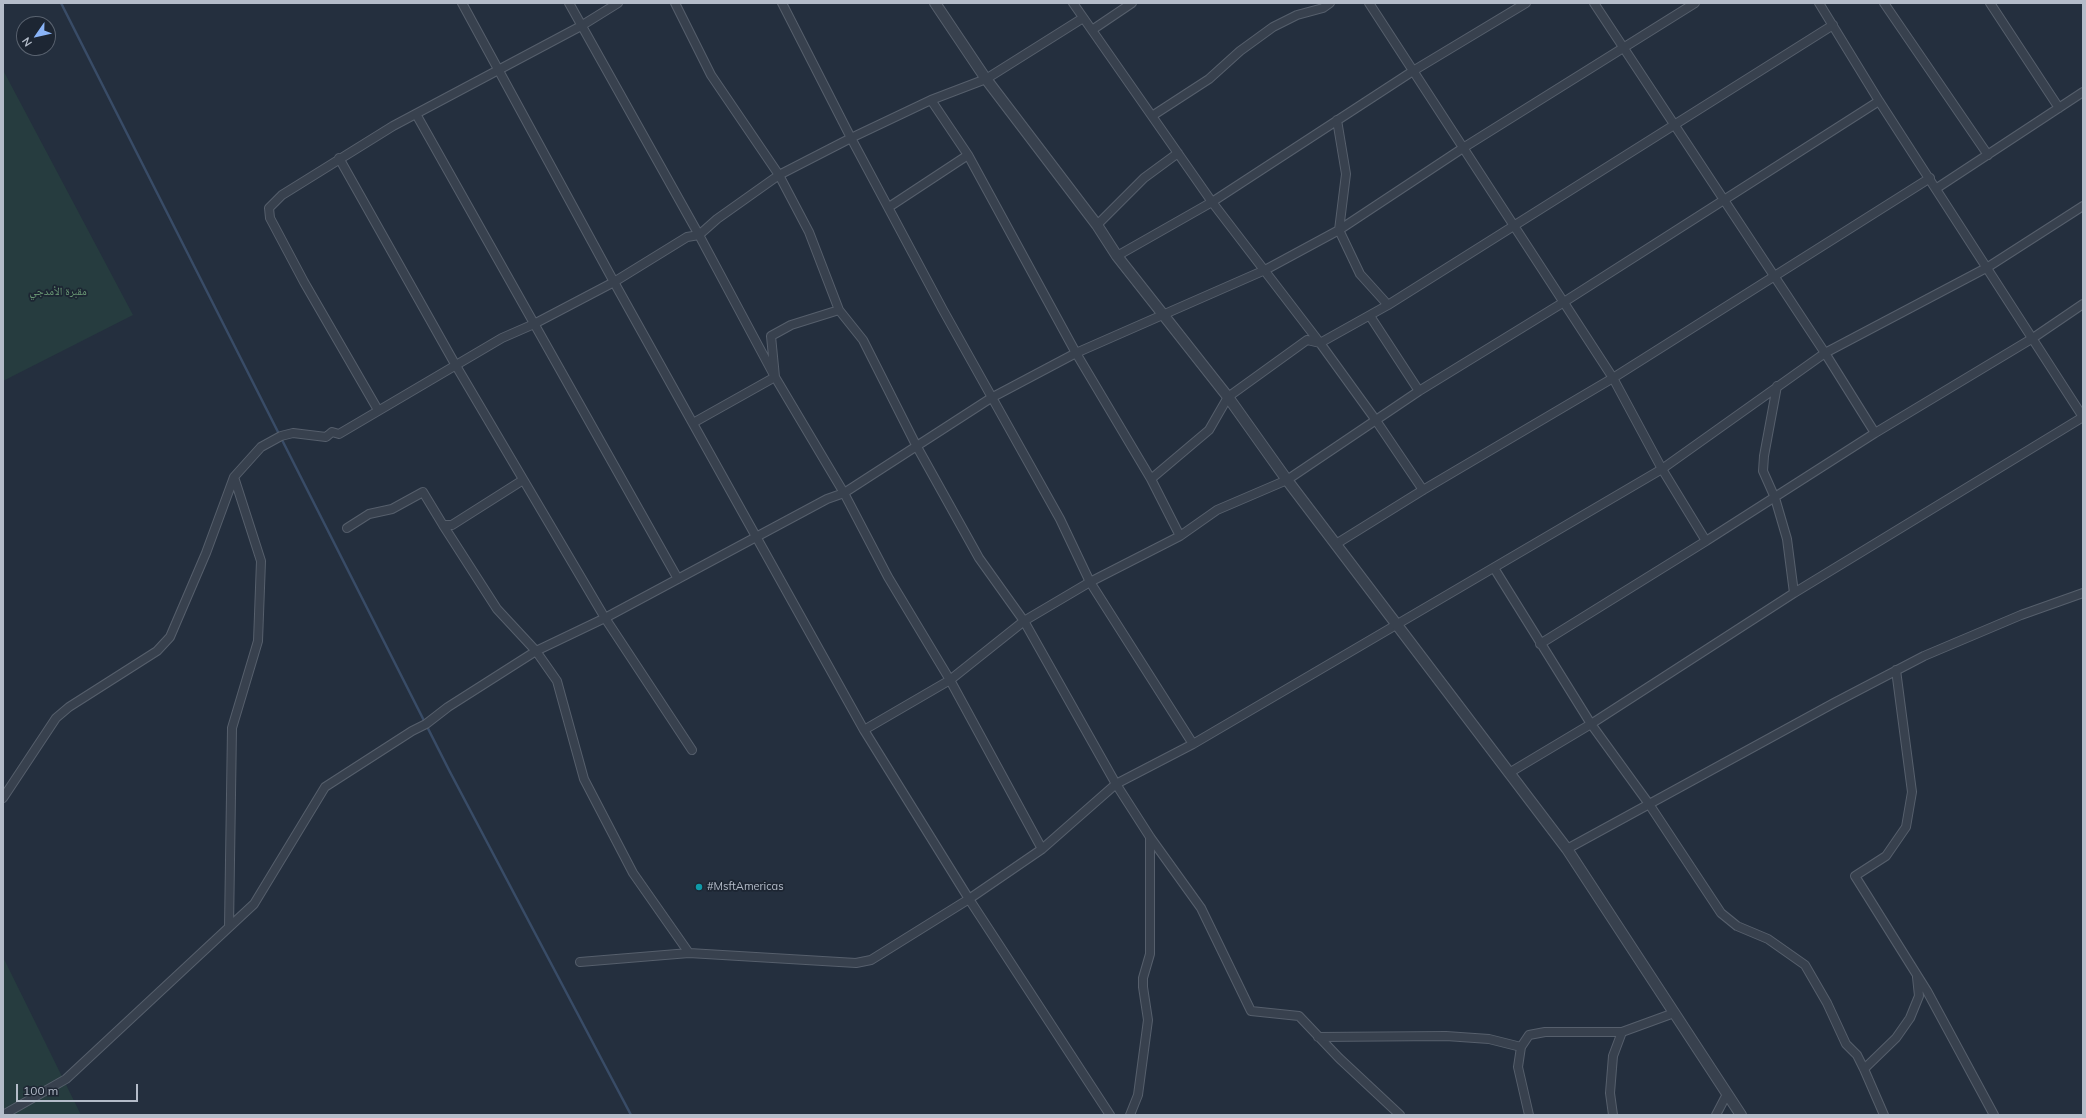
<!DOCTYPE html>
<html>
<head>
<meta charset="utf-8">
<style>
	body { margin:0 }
	#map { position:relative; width:2086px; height:1118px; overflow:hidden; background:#242f3e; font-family:Mulish,sans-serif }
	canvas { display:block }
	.frame { position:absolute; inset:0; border:4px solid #b4bcc9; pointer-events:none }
	.north { position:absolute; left:16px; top:16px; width:40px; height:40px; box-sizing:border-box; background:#1d2633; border:1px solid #59626f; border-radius:50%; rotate:236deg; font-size:11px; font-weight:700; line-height:16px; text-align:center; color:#b4bcc9 }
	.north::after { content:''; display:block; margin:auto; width:14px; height:18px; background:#8ab4f8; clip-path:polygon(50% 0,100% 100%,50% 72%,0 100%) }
	.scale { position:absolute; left:16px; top:1084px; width:122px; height:18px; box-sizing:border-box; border:2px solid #b4bcc9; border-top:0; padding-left:5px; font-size:12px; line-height:14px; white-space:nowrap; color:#b4bcc9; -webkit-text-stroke:3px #1d2633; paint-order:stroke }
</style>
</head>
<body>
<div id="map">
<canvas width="2086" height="1118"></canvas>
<div class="frame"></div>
<div class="north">N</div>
<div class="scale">100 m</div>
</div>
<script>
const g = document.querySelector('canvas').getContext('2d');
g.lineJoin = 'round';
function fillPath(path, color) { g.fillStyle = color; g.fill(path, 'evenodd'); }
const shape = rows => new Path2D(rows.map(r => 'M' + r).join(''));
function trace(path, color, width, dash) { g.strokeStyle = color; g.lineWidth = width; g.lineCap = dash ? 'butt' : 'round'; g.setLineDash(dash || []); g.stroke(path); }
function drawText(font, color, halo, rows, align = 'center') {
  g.font = font + ' Mulish,"Noto Naskh Arabic",sans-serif'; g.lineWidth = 3.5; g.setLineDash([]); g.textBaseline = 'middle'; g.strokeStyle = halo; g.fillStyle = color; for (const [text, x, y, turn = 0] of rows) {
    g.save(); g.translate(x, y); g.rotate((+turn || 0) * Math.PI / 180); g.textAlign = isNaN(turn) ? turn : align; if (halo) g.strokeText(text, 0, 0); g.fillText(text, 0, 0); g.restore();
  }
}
const green = shape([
	[3,70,133,315,3,381],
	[3,957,81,1115,3,1115]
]);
const stream = shape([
	[61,3,450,772,631,1115]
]);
const minor = shape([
	[462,3,614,282,864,730,969,899,1110,1115],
	[569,3,699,235,775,377,844,493,888,577,950,680,1042,849],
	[675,3,711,75,779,175,809,232,839,310,863,340,916,445,979,558,1024,621,1116,784,1150,837,1201,908,1251,1011,1299,1016,1339,1058,1400,1115],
	[782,3,851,138,943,310,1060,519,1090,582,1193,744],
	[1073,3,1212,202,1320,343,1375,419,1423,490],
	[1369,3,1613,378,1662,469,1706,541,1875,433],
	[1594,3,1825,353,1875,433,2033,338,2083,304],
	[1819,3,1879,101,2083,417],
	[1884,3,1988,155],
	[1990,3,2059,108],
	[1092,30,1132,3],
	[931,100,968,155,1076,353,1151,479,1180,536],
	[416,114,678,579],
	[1152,116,1209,79,1240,51,1273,27,1297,15,1323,8,1330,3],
	[1337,120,1346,174,1339,230,1360,274,1388,305],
	[339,158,455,364,605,618,692,750],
	[1937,188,2083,92],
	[889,207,968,155],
	[1097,225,1144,178,1178,153],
	[1117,256,1212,202,1413,71,1526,3],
	[1370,316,1419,391],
	[1777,386,1764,456,1763,471,1775,498,1787,539,1794,593],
	[378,410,304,282,270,218,269,208,282,195,393,126,581,26,618,3],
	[693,423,775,377,771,336,791,325,839,310],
	[1151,479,1209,430,1228,397,1307,340,1320,343,1388,305,1833,25],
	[443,525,497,609,536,651,557,681,584,779,633,873,689,953],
	[347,528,369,514,392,509,423,492,443,525,452,525,523,480],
	[1336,544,1423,490,1613,378,1930,178],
	[1494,568,1591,724,1649,804,1721,913,1737,926,1768,939,1805,965,1827,1003,1846,1044,1857,1055,1864,1069,1884,1115],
	[1540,644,1706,541],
	[1896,670,1912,792,1906,827,1886,856,1855,876,1927,991,1994,1115],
	[864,730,950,680,1024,621,1090,582,1180,536,1217,510,1287,480,1419,391,1564,302,1879,101],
	[1509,773,1591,724,1794,593,2083,417],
	[3,798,56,718,69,707,157,651,170,637,206,553,234,477,261,447,281,436,293,433,326,437,332,432,339,434,502,338,534,324,614,282,687,237,699,235,717,219,779,175,851,138,931,100,986,79,1083,18],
	[1567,849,1834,703,1924,656,2021,615,2083,593],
	[229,927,232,728,258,641,261,561,234,477],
	[580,962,689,953,856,963,871,960,969,899,1042,849,1116,784,1193,744,1662,469,1825,353,1988,267,2083,206],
	[1318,1037,1446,1036,1489,1039,1521,1047],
	[1864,1069,1896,1038,1910,1018,1919,996,1917,977],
	[3,1115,66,1079,254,904,325,787,412,731,426,724,448,707,536,651,605,618,827,499,844,493,991,398,1076,353,1265,270,1339,230,1463,148,1695,3],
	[1130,1115,1138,1095,1148,1020,1143,987,1143,978,1150,954,1150,837],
	[1529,1115,1518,1067,1521,1047,1529,1035,1545,1032,1622,1032],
	[1613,1115,1610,1093,1613,1056,1622,1032,1674,1013],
	[1716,1115,1727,1094]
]);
const tertiary = shape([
	[935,3,986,79,1097,225,1117,256,1228,397,1287,480,1567,849,1741,1115]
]);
const markers = [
	[699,887,4,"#0f9aa8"]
];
const parkNames = [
	["مقبرة الأمدجي",58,292]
];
const poiNames = [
	["#MsftAmericas",707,887]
];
fillPath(green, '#263c3f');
trace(stream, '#394c67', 2.5);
trace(minor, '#565f6c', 10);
trace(tertiary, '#565f6c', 12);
trace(minor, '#38414e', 8);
trace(tertiary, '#38414e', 10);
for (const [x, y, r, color] of markers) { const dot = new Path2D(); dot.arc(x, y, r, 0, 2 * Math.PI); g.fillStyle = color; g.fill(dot); trace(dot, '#1d2633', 1.5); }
drawText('11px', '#6b9a76', '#1d2633', parkNames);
drawText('11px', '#b4bcc9', '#1d2633', poiNames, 'left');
</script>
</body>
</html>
